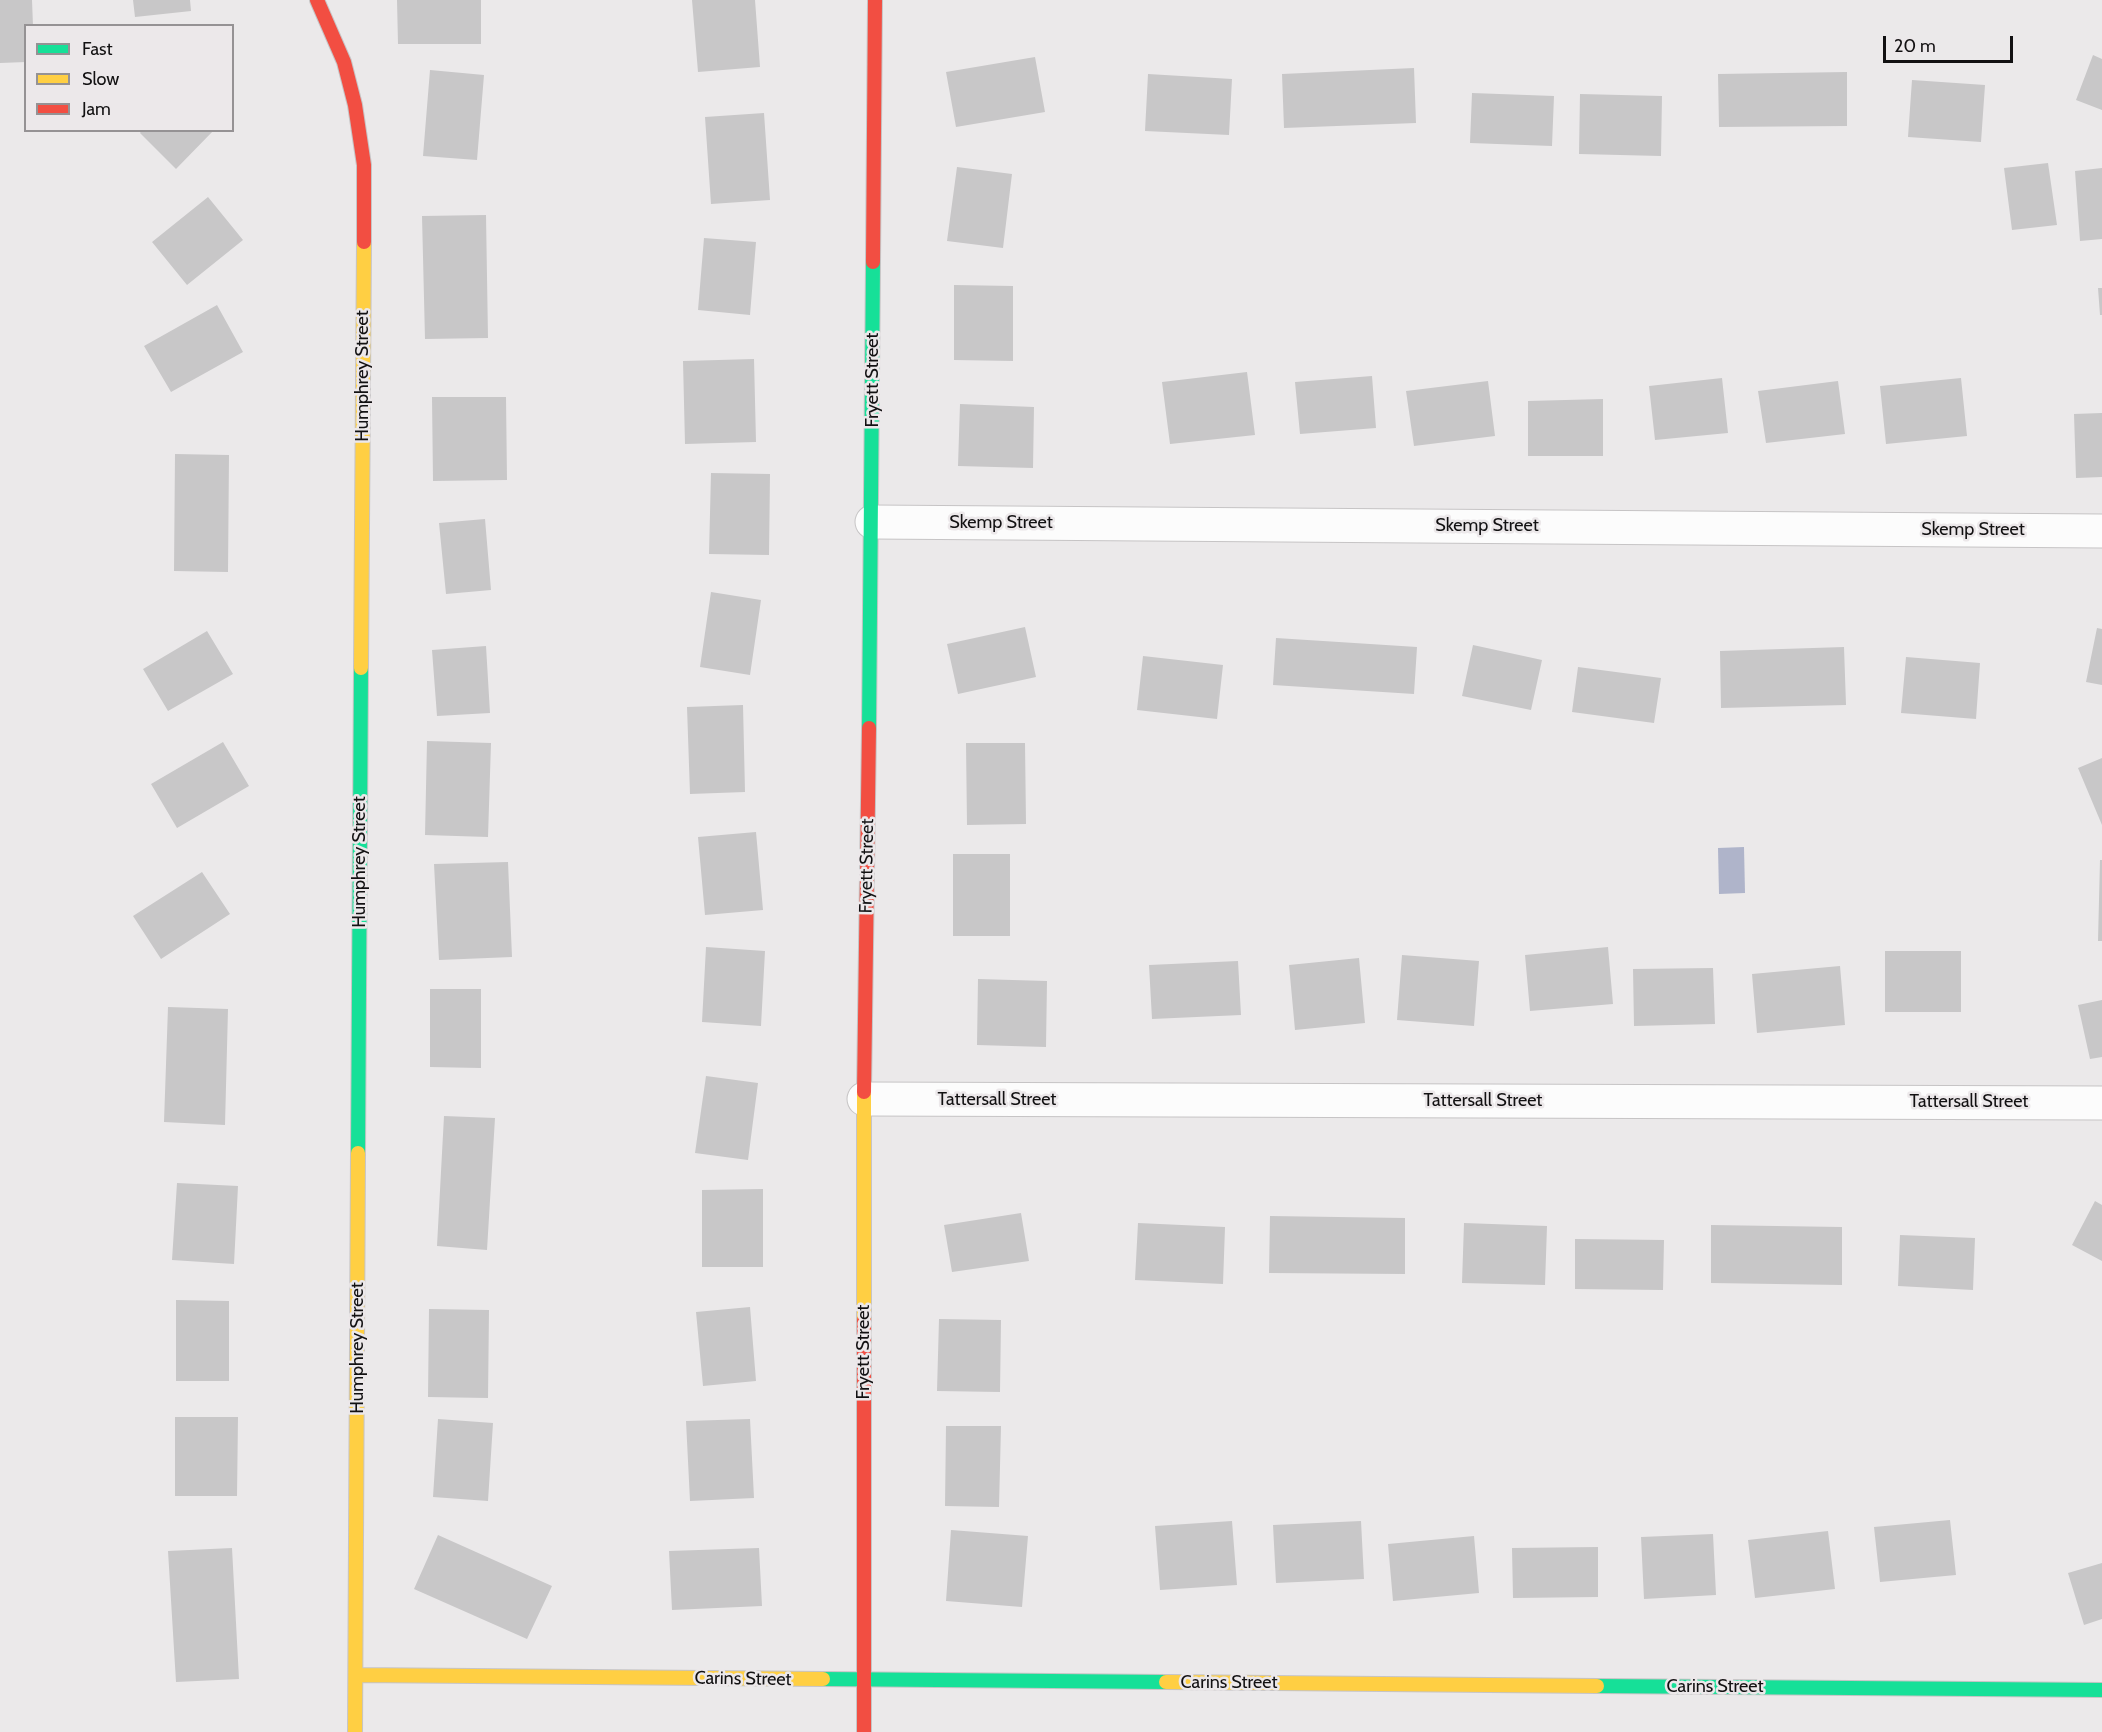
<!DOCTYPE html>
<html>
<head>
<meta charset="utf-8">
<style>
	body { margin:0 }
	#map { position:relative; width:2102px; height:1732px; overflow:hidden; background:#ebe9ea; font-family:Cabin,sans-serif }
	canvas { display:block }
	.legend { position:absolute; left:24px; top:24px; width:210px; height:108px; box-sizing:border-box; background:#ece8ea; border:2px solid #959294; margin:0; padding:8px 10px; list-style:none; font-size:18px; color:#121112 }
	.legend li { display:flex; align-items:center; gap:12px; height:30px }
	.legend b { width:30px; border:2px solid #959294 }
	.scale { position:absolute; left:1883px; top:36px; width:130px; height:27px; box-sizing:border-box; border:3px solid #121112; border-top:0; padding-left:8px; font-size:18px; line-height:21px; white-space:nowrap; color:#121112; -webkit-text-stroke:4px #ece8ea; paint-order:stroke }
</style>
</head>
<body>
<div id="map">
<canvas width="2102" height="1732"></canvas>
<ul class="legend">
<li><b style="height:8px;background:#16e098"></b>Fast</li>
<li><b style="height:8px;background:#ffcf43"></b>Slow</li>
<li><b style="height:8px;background:#f24e42"></b>Jam</li>
</ul>
<div class="scale">20 m</div>
</div>
<script>
const g = document.querySelector('canvas').getContext('2d');
g.lineJoin = 'round';
function fillPath(path, color) { g.fillStyle = color; g.fill(path, 'evenodd'); }
const shape = rows => new Path2D(rows.map(r => 'M' + r).join(''));
function trace(path, color, width, dash) { g.strokeStyle = color; g.lineWidth = width; g.lineCap = dash ? 'butt' : 'round'; g.setLineDash(dash || []); g.stroke(path); }
function drawText(font, color, halo, rows, align = 'center') {
  g.font = font + ' Cabin,sans-serif'; g.lineWidth = 5; g.setLineDash([]); g.textBaseline = 'middle'; g.strokeStyle = halo; g.fillStyle = color; for (const [text, x, y, turn = 0] of rows) {
    g.save(); g.translate(x, y); g.rotate((+turn || 0) * Math.PI / 180); g.textAlign = isNaN(turn) ? turn : align; if (halo) g.strokeText(text, 0, 0); g.fillText(text, 0, 0); g.restore();
  }
}
const water = shape([
	[1744,847,1745,893,1719,894,1718,848]
]);
const building = shape([
	[0,0,32,0,33,26,26,26,26,62,0,63],
	[133,0,190,0,191,11,135,17],
	[397,0,481,0,481,44,398,44],
	[692,0,755,0,760,67,698,72],
	[2093,55,2102,59,2102,110,2076,100],
	[1035,57,1045,112,956,127,946,72],
	[1414,68,1416,123,1284,128,1282,74],
	[430,70,484,75,477,160,423,156],
	[1847,72,1847,126,1719,127,1718,74],
	[1148,74,1232,79,1229,135,1145,131],
	[1912,80,1985,85,1981,142,1908,137],
	[1472,93,1554,96,1552,146,1470,143],
	[1580,94,1662,96,1661,156,1579,154],
	[764,113,770,200,711,204,705,117],
	[142,130,214,130,176,169,140,133],
	[2048,163,2057,225,2012,230,2004,168],
	[957,167,1012,174,1003,248,947,241],
	[2102,168,2102,239,2080,241,2075,171],
	[208,197,243,240,187,285,152,242],
	[486,215,488,338,425,339,422,216],
	[704,238,756,242,750,315,698,310],
	[954,285,1013,286,1013,361,954,360],
	[2098,288,2102,288,2102,315,2100,315],
	[217,305,243,352,171,392,144,346],
	[754,359,756,442,685,444,683,361],
	[1247,372,1255,435,1170,444,1162,382],
	[1372,376,1376,428,1300,434,1295,382],
	[1722,378,1728,433,1655,440,1649,386],
	[1961,378,1967,436,1886,444,1880,386],
	[1488,381,1495,436,1414,446,1406,391],
	[1838,381,1845,434,1766,443,1758,391],
	[432,397,506,397,507,480,433,481],
	[1603,399,1603,456,1528,456,1528,401],
	[960,404,1034,407,1033,468,958,466],
	[2102,413,2102,477,2076,478,2074,414],
	[175,454,229,455,228,572,174,571],
	[711,473,770,474,769,555,709,554],
	[485,519,491,590,446,594,439,523],
	[711,592,761,600,750,675,700,667],
	[1025,627,1036,677,958,694,947,644],
	[2097,628,2102,629,2102,685,2086,682],
	[207,631,233,674,168,711,143,669],
	[1276,638,1417,647,1414,694,1273,685],
	[1473,645,1542,660,1531,710,1462,696],
	[486,646,490,713,437,716,432,650],
	[1844,647,1846,705,1721,708,1720,651],
	[1143,656,1223,665,1217,719,1137,710],
	[1906,657,1980,663,1976,719,1901,713],
	[1578,667,1661,678,1654,723,1572,712],
	[743,705,745,792,690,794,687,707],
	[427,741,491,743,488,837,425,835],
	[223,742,249,786,177,828,151,784],
	[966,743,1025,743,1026,824,967,825],
	[2102,758,2102,825,2078,768],
	[756,832,763,910,705,915,698,837],
	[953,854,1010,854,1010,936,953,936],
	[2100,860,2102,860,2102,941,2098,941],
	[508,862,512,957,439,960,434,864],
	[202,872,230,914,161,959,133,916],
	[706,947,765,951,761,1026,702,1022],
	[1608,947,1613,1004,1530,1011,1525,955],
	[1885,951,1961,951,1961,1012,1885,1012],
	[1402,955,1479,961,1474,1026,1397,1020],
	[1359,958,1365,1023,1295,1030,1289,965],
	[1238,961,1241,1015,1152,1019,1149,965],
	[1840,966,1845,1025,1757,1033,1752,974],
	[1713,968,1715,1024,1634,1026,1633,969],
	[978,979,1047,981,1046,1047,977,1045],
	[430,989,481,989,481,1068,430,1067],
	[2102,1000,2102,1057,2090,1059,2078,1005],
	[168,1007,228,1009,225,1125,164,1122],
	[706,1076,758,1083,748,1160,695,1153],
	[444,1116,495,1118,487,1250,437,1246],
	[177,1183,238,1186,234,1264,172,1260],
	[763,1189,763,1267,702,1267,702,1190],
	[2095,1201,2102,1205,2102,1261,2072,1245],
	[1021,1213,1029,1261,952,1272,944,1225],
	[1270,1216,1405,1218,1405,1274,1269,1273],
	[1138,1223,1225,1227,1223,1284,1135,1280],
	[1464,1223,1547,1226,1545,1285,1462,1283],
	[1711,1225,1842,1227,1842,1285,1711,1283],
	[1900,1235,1975,1238,1973,1290,1898,1286],
	[1575,1239,1664,1240,1663,1290,1575,1289],
	[176,1300,229,1301,229,1381,176,1381],
	[750,1307,756,1381,703,1386,696,1312],
	[429,1309,489,1310,488,1398,428,1397],
	[939,1319,1001,1320,1000,1392,937,1391],
	[175,1417,238,1417,237,1496,175,1496],
	[438,1419,493,1423,488,1501,433,1497],
	[750,1419,754,1498,690,1501,686,1421],
	[946,1426,1001,1426,999,1507,945,1506],
	[1950,1520,1956,1575,1880,1582,1874,1527],
	[1232,1521,1237,1585,1160,1590,1155,1526],
	[1361,1521,1364,1579,1276,1583,1273,1525],
	[951,1530,1028,1536,1022,1607,946,1601],
	[1828,1531,1835,1589,1755,1598,1748,1540],
	[1713,1534,1716,1595,1644,1599,1641,1537],
	[438,1535,552,1586,527,1639,414,1589],
	[1474,1536,1479,1593,1393,1601,1388,1544],
	[1598,1547,1598,1597,1513,1598,1512,1548],
	[232,1548,239,1679,176,1682,168,1551],
	[759,1548,762,1606,672,1610,669,1551],
	[2102,1563,2102,1619,2084,1625,2068,1573]
]);
const street = shape([
	[872,522,2102,531],
	[864,1099,2102,1103]
]);
const fast = shape([
	[869,728,873,262],
	[358,1153,361,668],
	[823,1679,1166,1682],
	[1597,1686,2102,1690]
]);
const slow = shape([
	[361,668,364,242],
	[864,1320,864,1092],
	[356,1675,823,1679],
	[1166,1682,1597,1686],
	[355,1732,358,1153]
]);
const jam = shape([
	[317,0,344,62,355,105,364,165,364,242],
	[873,262,875,0],
	[864,1092,869,728],
	[864,1320,864,1732]
]);
const streetNames = [
	["Humphrey Street",363,376,-90],
	["Fryett Street",873,380,-90],
	["Skemp Street",1001,523],
	["Skemp Street",1487,526],
	["Skemp Street",1973,530],
	["Humphrey Street",360,862,-90],
	["Fryett Street",867,866,-89],
	["Tattersall Street",997,1100],
	["Tattersall Street",1483,1101],
	["Tattersall Street",1969,1102],
	["Humphrey Street",358,1348,-90],
	["Fryett Street",864,1352,-90],
	["Carins Street",743,1679,1],
	["Carins Street",1229,1683],
	["Carins Street",1715,1687]
];
fillPath(water, '#afb4ca');
fillPath(building, '#c8c7c8');
trace(street, '#c6c4c5', 35);
trace(fast, '#c6c4c5', 16);
trace(slow, '#c6c4c5', 16);
trace(jam, '#c6c4c5', 16);
trace(street, '#fcfcfc', 33);
trace(fast, '#16e098', 14);
trace(slow, '#ffcf43', 14);
trace(jam, '#f24e42', 14);
drawText('18px', '#121112', '#ece8ea', streetNames);
</script>
</body>
</html>
